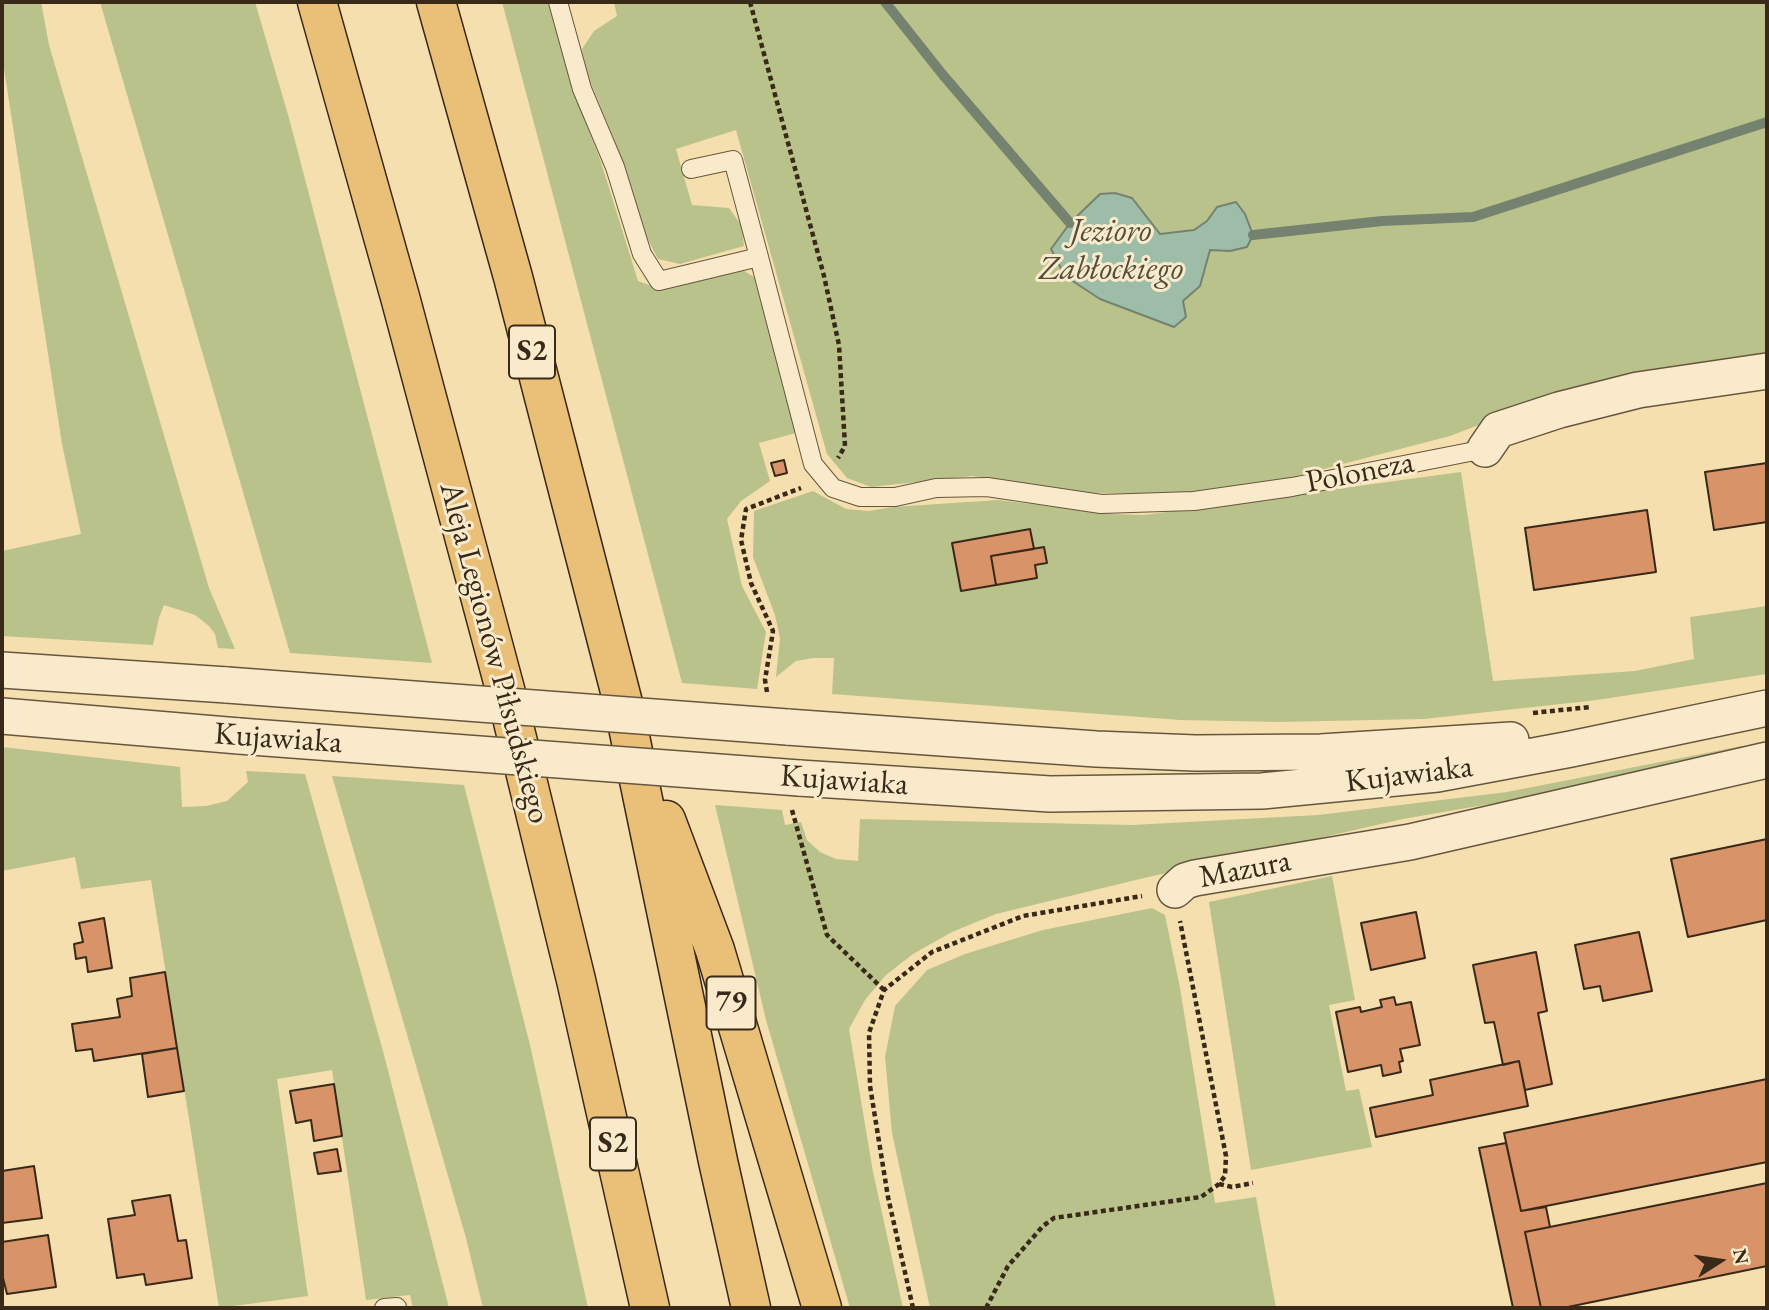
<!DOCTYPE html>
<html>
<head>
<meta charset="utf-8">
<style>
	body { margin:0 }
	#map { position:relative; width:1769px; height:1310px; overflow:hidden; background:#f5dfaf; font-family:"EB Garamond",serif }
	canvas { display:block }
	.frame { position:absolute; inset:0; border:4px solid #382919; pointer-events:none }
	.north { position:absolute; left:1685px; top:1226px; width:70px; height:70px; -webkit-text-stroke:5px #f8eacb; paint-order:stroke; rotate:78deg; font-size:19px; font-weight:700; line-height:28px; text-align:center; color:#382919 }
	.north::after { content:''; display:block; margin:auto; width:24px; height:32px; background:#382919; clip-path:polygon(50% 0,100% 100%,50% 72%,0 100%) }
</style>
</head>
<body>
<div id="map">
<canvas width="1769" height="1310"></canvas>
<div class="frame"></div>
<div class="north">N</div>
</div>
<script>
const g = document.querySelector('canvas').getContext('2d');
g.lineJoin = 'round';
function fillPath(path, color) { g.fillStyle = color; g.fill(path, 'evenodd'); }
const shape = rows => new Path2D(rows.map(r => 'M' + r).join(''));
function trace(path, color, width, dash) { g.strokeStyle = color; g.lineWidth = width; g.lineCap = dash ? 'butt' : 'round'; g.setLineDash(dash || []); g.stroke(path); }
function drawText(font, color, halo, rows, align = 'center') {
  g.font = font + ' "EB Garamond",serif'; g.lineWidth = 6; g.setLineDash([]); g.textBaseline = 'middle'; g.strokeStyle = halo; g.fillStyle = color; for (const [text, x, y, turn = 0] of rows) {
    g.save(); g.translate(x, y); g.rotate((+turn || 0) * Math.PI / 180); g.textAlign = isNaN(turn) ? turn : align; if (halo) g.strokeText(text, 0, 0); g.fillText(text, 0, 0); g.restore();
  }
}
const green = shape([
	[2,2,41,2,49,45,209,588,235,649,218,648,215,634,209,626,195,615,164,605,159,618,153,645,2,636,2,551,81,534,62,444,2,56],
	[100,2,255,2,289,118,432,663,290,653],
	[502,2,549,2,580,108,601,162,638,281,660,289,741,269,754,277,796,433,759,443,770,481,741,501,727,519,742,586,766,632,757,689,682,683],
	[614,2,1767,2,1767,359,1489,421,1450,436,1293,477,1217,491,1153,494,1091,493,972,476,871,487,847,478,827,454,736,130,676,149,692,205,729,208,742,226,744,246,680,264,658,259,645,234,619,151,586,71,582,49,594,31,617,16],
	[1100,194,1150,222,1160,234,1194,230,1207,221,1217,207,1245,214,1253,234,1246,247,1230,251,1210,250,1200,286,1183,301,1174,327,1100,299,1070,223],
	[1461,472,1493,681,1635,671,1694,659,1690,617,1767,606,1767,674,1597,700,1424,719,1278,722,1180,720,832,694,834,658,813,658,796,661,776,677,780,638,775,615,753,557,754,511,813,491,846,509,869,511,893,507,998,500,1113,514,1144,515],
	[1742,746,1740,754,1728,763,1403,819,1140,879,996,914,952,932,913,954,886,975,865,1000,849,1029,873,1172,903,1308,850,1308,766,1020,715,805,782,810,785,825,801,822,807,840,820,852,836,859,858,861,860,819,1132,825,1318,815,1507,792],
	[2,747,180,767,182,807,206,806,227,801,248,782,246,771,305,774,383,1051,449,1308,413,1308,410,1295,366,1300,332,1070,277,1079,308,1296,219,1308,151,880,81,889,75,857,2,871],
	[332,776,464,785,530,1045,588,1308,483,1308,466,1238],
	[1332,876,1355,1000,1329,1005,1346,1091,1359,1089,1372,1147,1251,1170,1209,902],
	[1152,908,1165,915,1180,988,1215,1203,1256,1197,1276,1308,930,1308,892,1133,885,1057,895,1006,927,970,965,954,1043,930]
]);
const water = shape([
	[1115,193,1132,198,1160,234,1194,230,1207,221,1217,207,1236,202,1245,214,1253,235,1247,247,1230,251,1210,250,1200,286,1183,301,1186,317,1174,327,1100,299,1065,276,1051,249,1070,223,1100,194,1115,193]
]);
const stream = shape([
	[885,2,943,75,1070,223],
	[1253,235,1382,221,1473,217,1767,122]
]);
const building = shape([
	[784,460,787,473,775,476,771,463,784,460],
	[1767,463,1767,522,1714,530,1705,472,1767,463],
	[1647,510,1656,572,1534,590,1525,528,1647,510],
	[1030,529,1034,549,991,556,996,585,961,591,952,543,1030,529],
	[1044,547,1047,563,1035,565,1037,578,996,585,991,556,1044,547],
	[1767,839,1767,920,1688,937,1671,859,1767,839],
	[1416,912,1425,958,1371,970,1361,923,1416,912],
	[104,918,112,968,88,972,86,957,76,959,74,944,83,942,79,923,104,918],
	[1639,932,1652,991,1603,1001,1600,986,1584,989,1575,945,1639,932],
	[1536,952,1547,1011,1538,1013,1552,1084,1525,1090,1519,1061,1503,1065,1494,1022,1485,1023,1473,965,1536,952],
	[165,972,177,1048,94,1061,92,1049,76,1051,72,1024,120,1017,117,999,132,996,130,978,165,972],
	[1394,997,1396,1005,1411,1002,1420,1045,1400,1049,1403,1061,1399,1062,1401,1072,1383,1076,1381,1065,1348,1072,1336,1012,1360,1007,1361,1012,1382,1007,1380,1000,1394,997],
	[177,1048,184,1091,148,1097,142,1054,177,1048],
	[1519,1061,1528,1106,1376,1137,1370,1108,1433,1095,1430,1080,1519,1061],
	[1767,1079,1767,1162,1521,1211,1504,1133,1767,1079],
	[334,1084,342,1136,314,1141,311,1120,296,1123,290,1091,334,1084],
	[1506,1143,1521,1211,1546,1207,1550,1227,1525,1232,1541,1308,1513,1308,1479,1148,1506,1143],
	[337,1149,341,1171,318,1174,314,1153,337,1149],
	[34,1166,42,1218,2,1223,2,1171,34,1166],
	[1767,1183,1767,1266,1563,1308,1541,1308,1525,1232,1767,1183],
	[170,1195,178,1241,186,1240,192,1278,146,1285,144,1274,117,1278,108,1219,135,1215,132,1201,170,1195],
	[48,1235,56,1287,7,1294,2,1274,2,1242,48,1235]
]);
const path = shape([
	[750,2,824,276,839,345,845,446,838,458],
	[767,692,765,680,773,631,751,583,741,540,746,509,801,488],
	[1533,713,1590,707],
	[792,810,827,935,884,990],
	[1219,1184,1232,1187,1253,1183],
	[913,1308,888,1197,870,1086,869,1033,884,990,932,952,1023,916,1142,896],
	[986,1308,1008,1266,1043,1226,1054,1218,1201,1197,1219,1184,1225,1176,1226,1156,1180,921]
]);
const service = shape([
	[558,2,582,89,615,167,642,254,659,281,759,257,813,464,833,488,860,497,895,497,936,488,987,487,1101,504,1194,501,1292,487,1485,449],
	[691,169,733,160,759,257],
	[384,1308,397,1307]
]);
const minor = shape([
	[1485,449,1498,430,1559,410,1638,390,1767,371],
	[2,670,227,685],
	[2,716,239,736],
	[787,727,1096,749,1195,753,1321,752,1511,740],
	[799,778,1050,794,1262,791,1437,774,1571,749,1767,708],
	[1175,890,1185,881,1195,878,1410,842,1767,760]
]);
const motorway = shape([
	[317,2,400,297,506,693,576,980,650,1308],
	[436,2,513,277,623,703,718,1161,751,1308],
	[666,820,715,950,822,1308]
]);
const minorBridge = shape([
	[227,685,787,727],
	[239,736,799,778]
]);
const shields = [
	[532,352,46],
	[731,1003,49],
	[613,1144,46]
];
const shieldNames = [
	["S2",532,352],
	["79",731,1003],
	["S2",613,1144]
];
const streetNames = [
	["Poloneza",1360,473,-11],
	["Aleja Legionów Piłsudskiego",494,653,75],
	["Kujawiaka",278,739,4],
	["Kujawiaka",1409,775,-7],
	["Kujawiaka",844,781,4],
	["Mazura",1245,870,-11]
];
const waterNames = [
	["Jezioro",1111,232],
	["Zabłockiego",1111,270]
];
fillPath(green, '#bac28c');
fillPath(water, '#9dbda8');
trace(water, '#75826f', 2);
trace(stream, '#75826f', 10);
fillPath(building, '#d99368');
trace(building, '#382919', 2);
trace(service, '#67563e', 20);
trace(minor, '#67563e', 38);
trace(motorway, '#382919', 41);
trace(path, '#382919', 4.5, [5, 3.5]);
trace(service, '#f8eacb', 18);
trace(minor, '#f8eacb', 35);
trace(motorway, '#eac078', 38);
trace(minorBridge, '#67563e', 38, []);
trace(minorBridge, '#f8eacb', 35);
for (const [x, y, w] of shields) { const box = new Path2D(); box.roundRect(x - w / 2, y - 26.5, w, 53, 5); g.fillStyle = '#f8eacb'; g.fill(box); trace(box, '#382919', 2); }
drawText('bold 30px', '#382919', null, shieldNames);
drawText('32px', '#382919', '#f8eacb', streetNames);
drawText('italic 33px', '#514e3d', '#f8eacb', waterNames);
</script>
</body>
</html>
